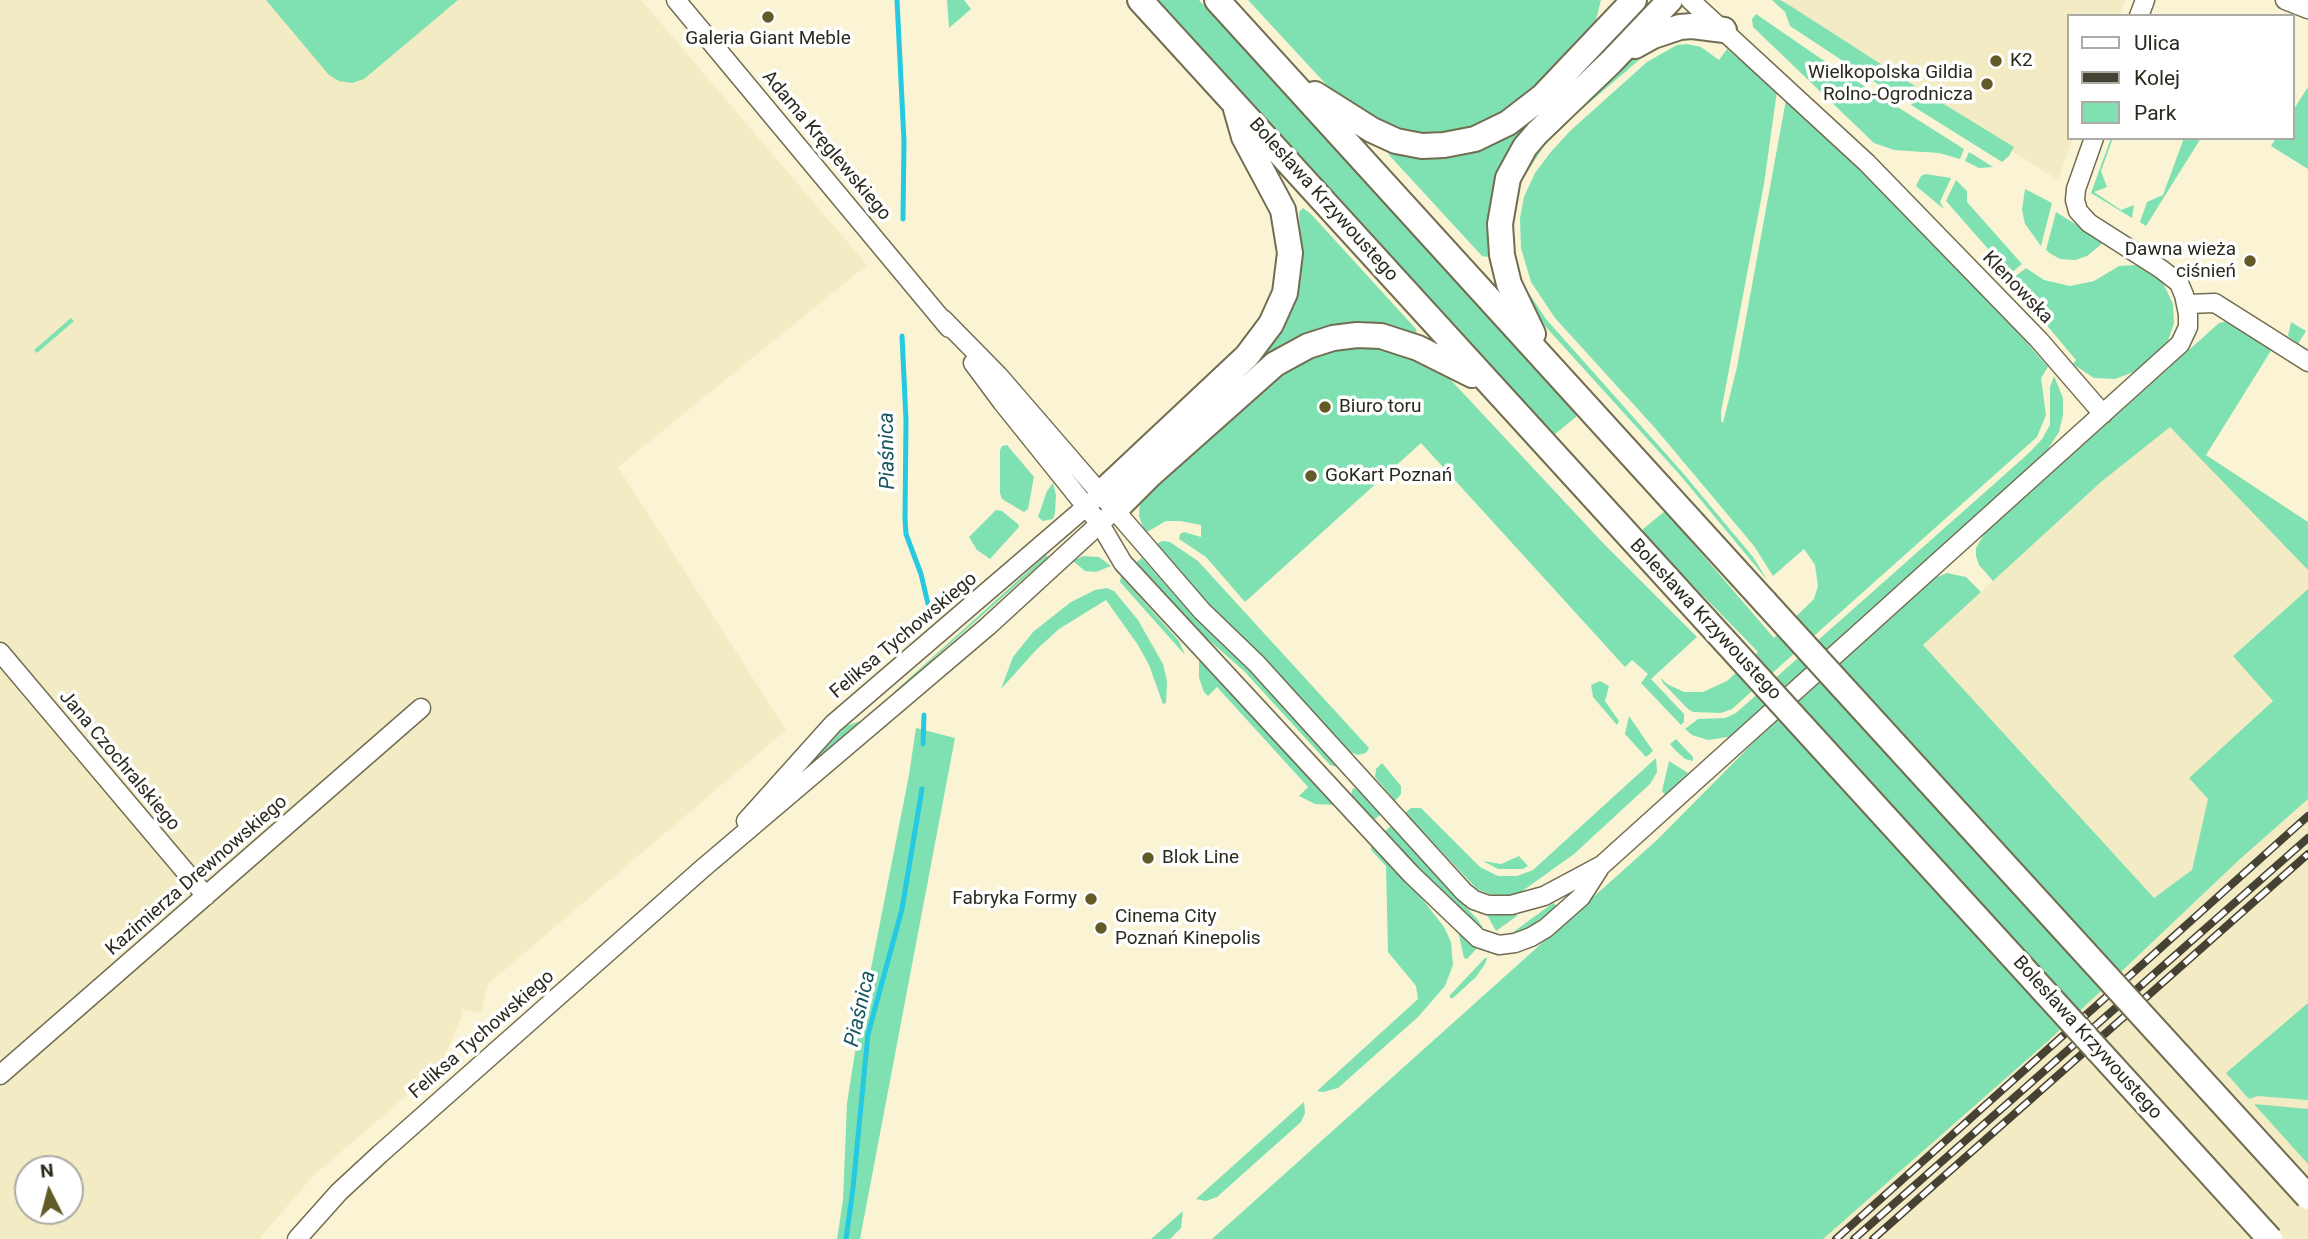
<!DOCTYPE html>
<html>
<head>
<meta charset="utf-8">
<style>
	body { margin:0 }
	#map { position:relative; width:2308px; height:1239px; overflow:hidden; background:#faf4d4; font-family:Roboto,sans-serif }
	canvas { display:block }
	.legend { position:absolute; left:2067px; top:14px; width:228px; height:126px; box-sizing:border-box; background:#fff; border:2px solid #abaaa5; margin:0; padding:9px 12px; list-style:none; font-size:21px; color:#2c2a1e }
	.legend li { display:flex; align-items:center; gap:14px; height:35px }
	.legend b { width:35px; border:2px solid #abaaa5 }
	.north { position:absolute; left:14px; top:1155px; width:70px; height:70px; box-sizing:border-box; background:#fff; border:2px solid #abaaa5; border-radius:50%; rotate:354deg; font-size:19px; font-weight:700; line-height:28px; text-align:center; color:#2c2a1e }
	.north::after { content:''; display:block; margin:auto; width:24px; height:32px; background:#625b28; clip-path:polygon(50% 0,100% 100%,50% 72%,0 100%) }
</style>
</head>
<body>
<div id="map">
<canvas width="2308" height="1239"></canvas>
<ul class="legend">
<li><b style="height:9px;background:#fff"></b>Ulica</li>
<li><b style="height:9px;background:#454234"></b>Kolej</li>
<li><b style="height:19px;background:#7fe1b2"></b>Park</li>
</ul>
<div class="north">N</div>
</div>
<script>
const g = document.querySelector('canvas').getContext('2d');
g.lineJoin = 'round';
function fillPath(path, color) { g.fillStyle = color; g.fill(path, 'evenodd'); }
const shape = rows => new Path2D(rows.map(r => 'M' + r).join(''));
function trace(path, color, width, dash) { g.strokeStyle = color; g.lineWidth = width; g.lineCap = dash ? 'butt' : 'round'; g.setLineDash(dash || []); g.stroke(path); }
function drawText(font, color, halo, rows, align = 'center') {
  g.font = font + ' Roboto,sans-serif'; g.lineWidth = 7; g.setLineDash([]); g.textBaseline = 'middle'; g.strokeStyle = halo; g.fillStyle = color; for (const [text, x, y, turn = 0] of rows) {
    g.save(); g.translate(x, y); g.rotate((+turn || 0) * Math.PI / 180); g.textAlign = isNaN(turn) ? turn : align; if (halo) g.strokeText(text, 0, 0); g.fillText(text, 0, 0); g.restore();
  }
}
const built = shape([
	[0,0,641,0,867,265,618,467,786,730,488,984,481,1014,462,1009,462,1016,443,1059,433,1073,313,1176,259,1239,0,1239],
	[28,1169,70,1169,70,1211,28,1211],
	[1772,0,2125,0,2119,16,2068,16,2068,138,2073,138,2058,180],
	[2170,427,2308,570,2308,589,2233,655,2273,701,2189,778,2208,799,2192,870,2154,898,1923,645,2101,482],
	[2308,799,2308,1239,1823,1239,2047,1042,2239,860]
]);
const green = shape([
	[266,0,458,0,364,79,352,83,339,81,329,75],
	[947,0,964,0,971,9,949,28],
	[1157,0,1199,0,1576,412,1576,417,1555,434,1552,434],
	[1248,0,1601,0,1596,20,1589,32,1552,76,1488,125,1431,137,1389,130,1335,94],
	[1772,0,1780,0,1789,5,1915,86,1914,89,1905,102,1790,26,1785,12],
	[1756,14,1820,58,1964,149,1960,159,1939,153,1894,150,1874,143,1753,27,1752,19],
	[1632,24,1496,182,1489,216,1489,255,1487,257,1482,256,1389,155,1388,150,1428,153,1564,85],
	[1687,31,1702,33,1714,39,1710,43,1697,38,1680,37,1669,39,1653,48,1575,115,1544,146,1524,177,1517,193,1512,226,1514,252,1524,286,1546,319,1683,473,1753,557,1768,581,1680,475,1545,326,1518,285,1511,266,1508,246,1508,212,1516,183,1524,167,1543,140,1641,50,1668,35],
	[1677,45,1687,44,1701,47,1719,60,1727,49,1777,91,1764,184,1721,412,1721,421,1723,423,1737,367,1786,100,1863,173,2007,320,2048,367,2041,378,2046,415,2037,437,1732,709,1721,713,1693,712,1688,709,1663,683,1661,678,1667,684,1684,692,1703,692,1727,681,1758,652,1644,535,1643,529,1665,511,1774,638,1814,599,1818,586,1815,565,1804,549,1773,576,1754,546,1655,428,1555,318,1531,282,1521,248,1520,218,1524,197,1535,173,1550,153,1570,131,1647,62],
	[2308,87,2308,169,2271,146,2276,138,2292,138,2292,112],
	[1921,90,2014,147,2009,156,2002,162,1911,105],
	[2111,138,2113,138,2101,171,2107,187,2094,192,2121,210,2134,205,2132,218,2091,193],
	[2184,138,2201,138,2146,226,2140,222,2147,202,2163,195],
	[1969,152,1982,160,1993,167,1979,168,1965,161],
	[1926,174,1951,178,1940,202,1944,209,1916,186,1921,176],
	[1956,180,1967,191,1967,202,2022,264,2010,274,2006,275,1989,250,1946,201],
	[2025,189,2052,203,2041,246,2025,224,2022,210],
	[1303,208,1311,214,1416,329,1417,335,1335,329,1120,487,1297,291,1302,264,1299,212],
	[2056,212,2104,242,2087,256,2075,260,2060,259,2051,254,2046,250],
	[2136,265,2154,275,2163,283,2173,304,2174,323,2168,341,2160,352,2139,370,2115,379,2094,378,2073,364,2076,360,2012,284,2013,278,2026,268,2044,280,2070,286,2094,281,2119,266],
	[71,318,74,321,37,353,34,350],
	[2228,321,2272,349,2206,455,2308,522,2308,570,2170,427,2101,482,1993,581,1979,565,1976,556,1976,548,1984,534,2219,323],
	[2291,322,2306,331,2298,344,2288,336],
	[1361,343,1433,365,1449,378,1603,543,1697,637,1651,679,1684,714,1684,722,1681,725,1641,683,1648,674,1632,660,1625,667,1421,443,1245,602,1206,557,1179,539,1180,534,1184,532,1201,537,1201,525,1180,521,1166,521,1145,533,1139,516,1140,498,1294,361],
	[2054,376,2063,398,2063,415,2059,432,2044,455,1737,732,1728,737,1708,740,1692,735,1685,729,1698,719,1725,718,1736,713,2029,453,2042,439,2050,425,2050,387],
	[1007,445,1034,477,1028,509,1024,512,1002,499,1000,493,1000,450,1002,446],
	[1053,483,1056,495,1055,513,1053,519,1043,521,1038,517,1047,491],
	[996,510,1002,511,1018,524,1019,527,990,559,977,550,969,537],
	[1162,541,1170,542,1198,561,1369,748,1366,753,1358,755,1350,752,1268,662,1208,604,1155,545],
	[1046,555,1048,557,890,697,894,692],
	[1083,556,1099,557,1111,566,1096,572,1085,571,1073,561],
	[1142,558,1194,617,1253,673,1337,767,1330,765,1244,671,1187,621,1135,563],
	[1947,573,1966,577,1981,592,1923,645,2154,898,2192,870,2208,799,2189,778,2273,701,2233,656,2308,589,2308,799,2239,860,2047,1042,1823,1239,1212,1239,1658,839,1756,740,1935,578],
	[1121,576,1179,641,1185,655,1120,582],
	[1107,588,1114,591,1138,620,1163,664,1167,681,1166,703,1163,704,1149,665,1138,645,1106,600,1059,629,1036,650,1001,689,1013,657,1033,632,1071,602,1095,590],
	[1199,653,1338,805,1315,804,1299,796,1308,787,1217,687,1208,696,1204,692,1199,678],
	[1600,681,1609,686,1605,701,1619,721,1617,725,1593,697,1591,685],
	[1629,716,1653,751,1646,757,1625,734],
	[860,721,797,779,795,778,846,726],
	[916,728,955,738,860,1239,837,1239,843,1200,847,1103,857,1040,909,775],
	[1676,739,1693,757,1693,761,1685,759,1675,750,1670,744],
	[1656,758,1657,772,1650,784,1574,854,1521,892,1510,896,1497,897,1477,889,1405,813,1411,808,1421,808,1480,867,1498,876,1517,876,1533,870],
	[1669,761,1688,773,1665,795,1662,791],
	[1382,763,1401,786,1401,794,1395,801,1375,777,1376,769],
	[1353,788,1358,789,1381,814,1374,820,1351,795],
	[1391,826,1478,920,1487,935,1472,928,1384,832],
	[1372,843,1394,863,1444,927,1451,942,1453,965,1445,986,1418,1017,1338,1088,1323,1092,1317,1091,1418,999,1416,986,1388,952,1386,866,1371,850],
	[1519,856,1528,866,1523,869,1498,869,1483,861,1501,864],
	[1553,903,1557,906,1523,933,1505,938],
	[1516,913,1517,916,1496,931,1487,915],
	[1458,931,1479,946,1467,959,1464,958],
	[1485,958,1487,958,1485,964,1476,977,1453,998,1450,998,1450,995],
	[2308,1003,2308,1100,2258,1096,2249,1099,2226,1073],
	[1304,1102,1305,1113,1301,1122,1217,1197,1206,1201,1196,1199],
	[2254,1104,2308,1109,2308,1164],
	[1183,1211,1181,1228,1170,1239,1151,1239]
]);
const stream = shape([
	[897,0,904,141,903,219],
	[902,336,906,420,905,519,906,534,921,574,928,604],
	[923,744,924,715],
	[846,1239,853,1188,868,1034,902,909,922,789]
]);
const street = shape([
	[676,0,949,328],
	[1690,0,1867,163,2039,340,2103,414],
	[2285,0,2308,9],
	[2139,16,2145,0],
	[2187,304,2215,303,2308,362],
	[943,319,998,375,1202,611,1257,664,1464,892,1474,900,1488,905,1511,905,1544,896,1602,865,2180,344,2188,327,2188,314,2184,295,2179,283,2161,269,2089,223,2078,211,2075,200,2076,189,2094,138],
	[973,363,1002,402,1100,524,1123,563,1411,874,1478,938,1499,945,1515,943,1531,937,1546,928,1581,897,1599,869],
	[0,652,206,896],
	[746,821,833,724,1095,499],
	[0,1075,421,708],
	[297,1239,339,1192,380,1154,702,869,987,627,1107,517]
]);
const secondary = shape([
	[1140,0,1723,639],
	[1217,0,1765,602],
	[1635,46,1653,36,1680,27,1692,26,1724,30],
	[1315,94,1372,130,1396,141,1422,146,1444,145,1475,139,1508,123,1543,96,1634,0],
	[1533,334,1509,284,1502,255,1500,224,1508,178,1525,147,1537,133,1611,62,1670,0],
	[1100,494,1247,356,1271,324,1285,293,1290,253,1283,210,1244,137,1236,109],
	[1115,510,1150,475,1275,364,1308,346,1333,338,1357,335,1381,336,1418,348,1472,375]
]);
const rail = shape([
	[1836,1239,2308,816],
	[1854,1239,2308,838],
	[1873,1239,2308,854]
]);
const secondaryBridge = shape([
	[1765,602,2308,1197],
	[1723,639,2270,1239]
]);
const markers = [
	[768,17,7,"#625b28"],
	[1996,61,7,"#625b28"],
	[1987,84,7,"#625b28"],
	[2250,261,7,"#625b28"],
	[1325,407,7,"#625b28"],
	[1311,476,7,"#625b28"],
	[1148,858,7,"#625b28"],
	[1091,899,7,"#625b28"],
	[1101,928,7,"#625b28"]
];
const poiNames = [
	["Galeria Giant Meble",768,39,"center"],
	["K2",2010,61],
	["Wielkopolska Gildia",1973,73,"right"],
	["Rolno-Ogrodnicza",1973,95,"right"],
	["Dawna wieża",2236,250,"right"],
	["ciśnień",2236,272,"right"],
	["Biuro toru",1339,407],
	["GoKart Poznań",1325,476],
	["Blok Line",1162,858],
	["Fabryka Formy",1077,899,"right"],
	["Cinema City",1115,917],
	["Poznań Kinepolis",1115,939]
];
const streetNames = [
	["Adama Kręglewskiego",826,146,50],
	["Bolesława Krzywoustego",1323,200,48],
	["Klenowska",2017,288,46],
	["Bolesława Krzywoustego",1705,620,47],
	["Feliksa Tychowskiego",904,636,-40],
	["Jana Czochralskiego",119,761,50],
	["Kazimierza Drewnowskiego",197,876,-41],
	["Feliksa Tychowskiego",482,1035,-41],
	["Bolesława Krzywoustego",2087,1038,48]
];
const waterNames = [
	["Piaśnica",888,451,-91],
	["Piaśnica",861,1009,-77]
];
fillPath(built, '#f2ebc3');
fillPath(green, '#7fe1b2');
trace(stream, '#26c9df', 5);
trace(street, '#726d51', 21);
trace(secondary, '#726d51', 28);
trace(street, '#fff', 18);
trace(secondary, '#fff', 24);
trace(rail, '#454234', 8);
trace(rail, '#fff', 5, [16]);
trace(secondaryBridge, '#726d51', 28, []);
trace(secondaryBridge, '#fff', 24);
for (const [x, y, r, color] of markers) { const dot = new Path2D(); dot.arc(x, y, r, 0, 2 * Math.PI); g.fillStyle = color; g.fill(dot); trace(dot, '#fff', 2.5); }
drawText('19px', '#2c2a1e', '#fff', poiNames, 'left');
drawText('19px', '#2c2a1e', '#fff', streetNames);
drawText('italic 21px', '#18565f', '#fff', waterNames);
</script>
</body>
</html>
